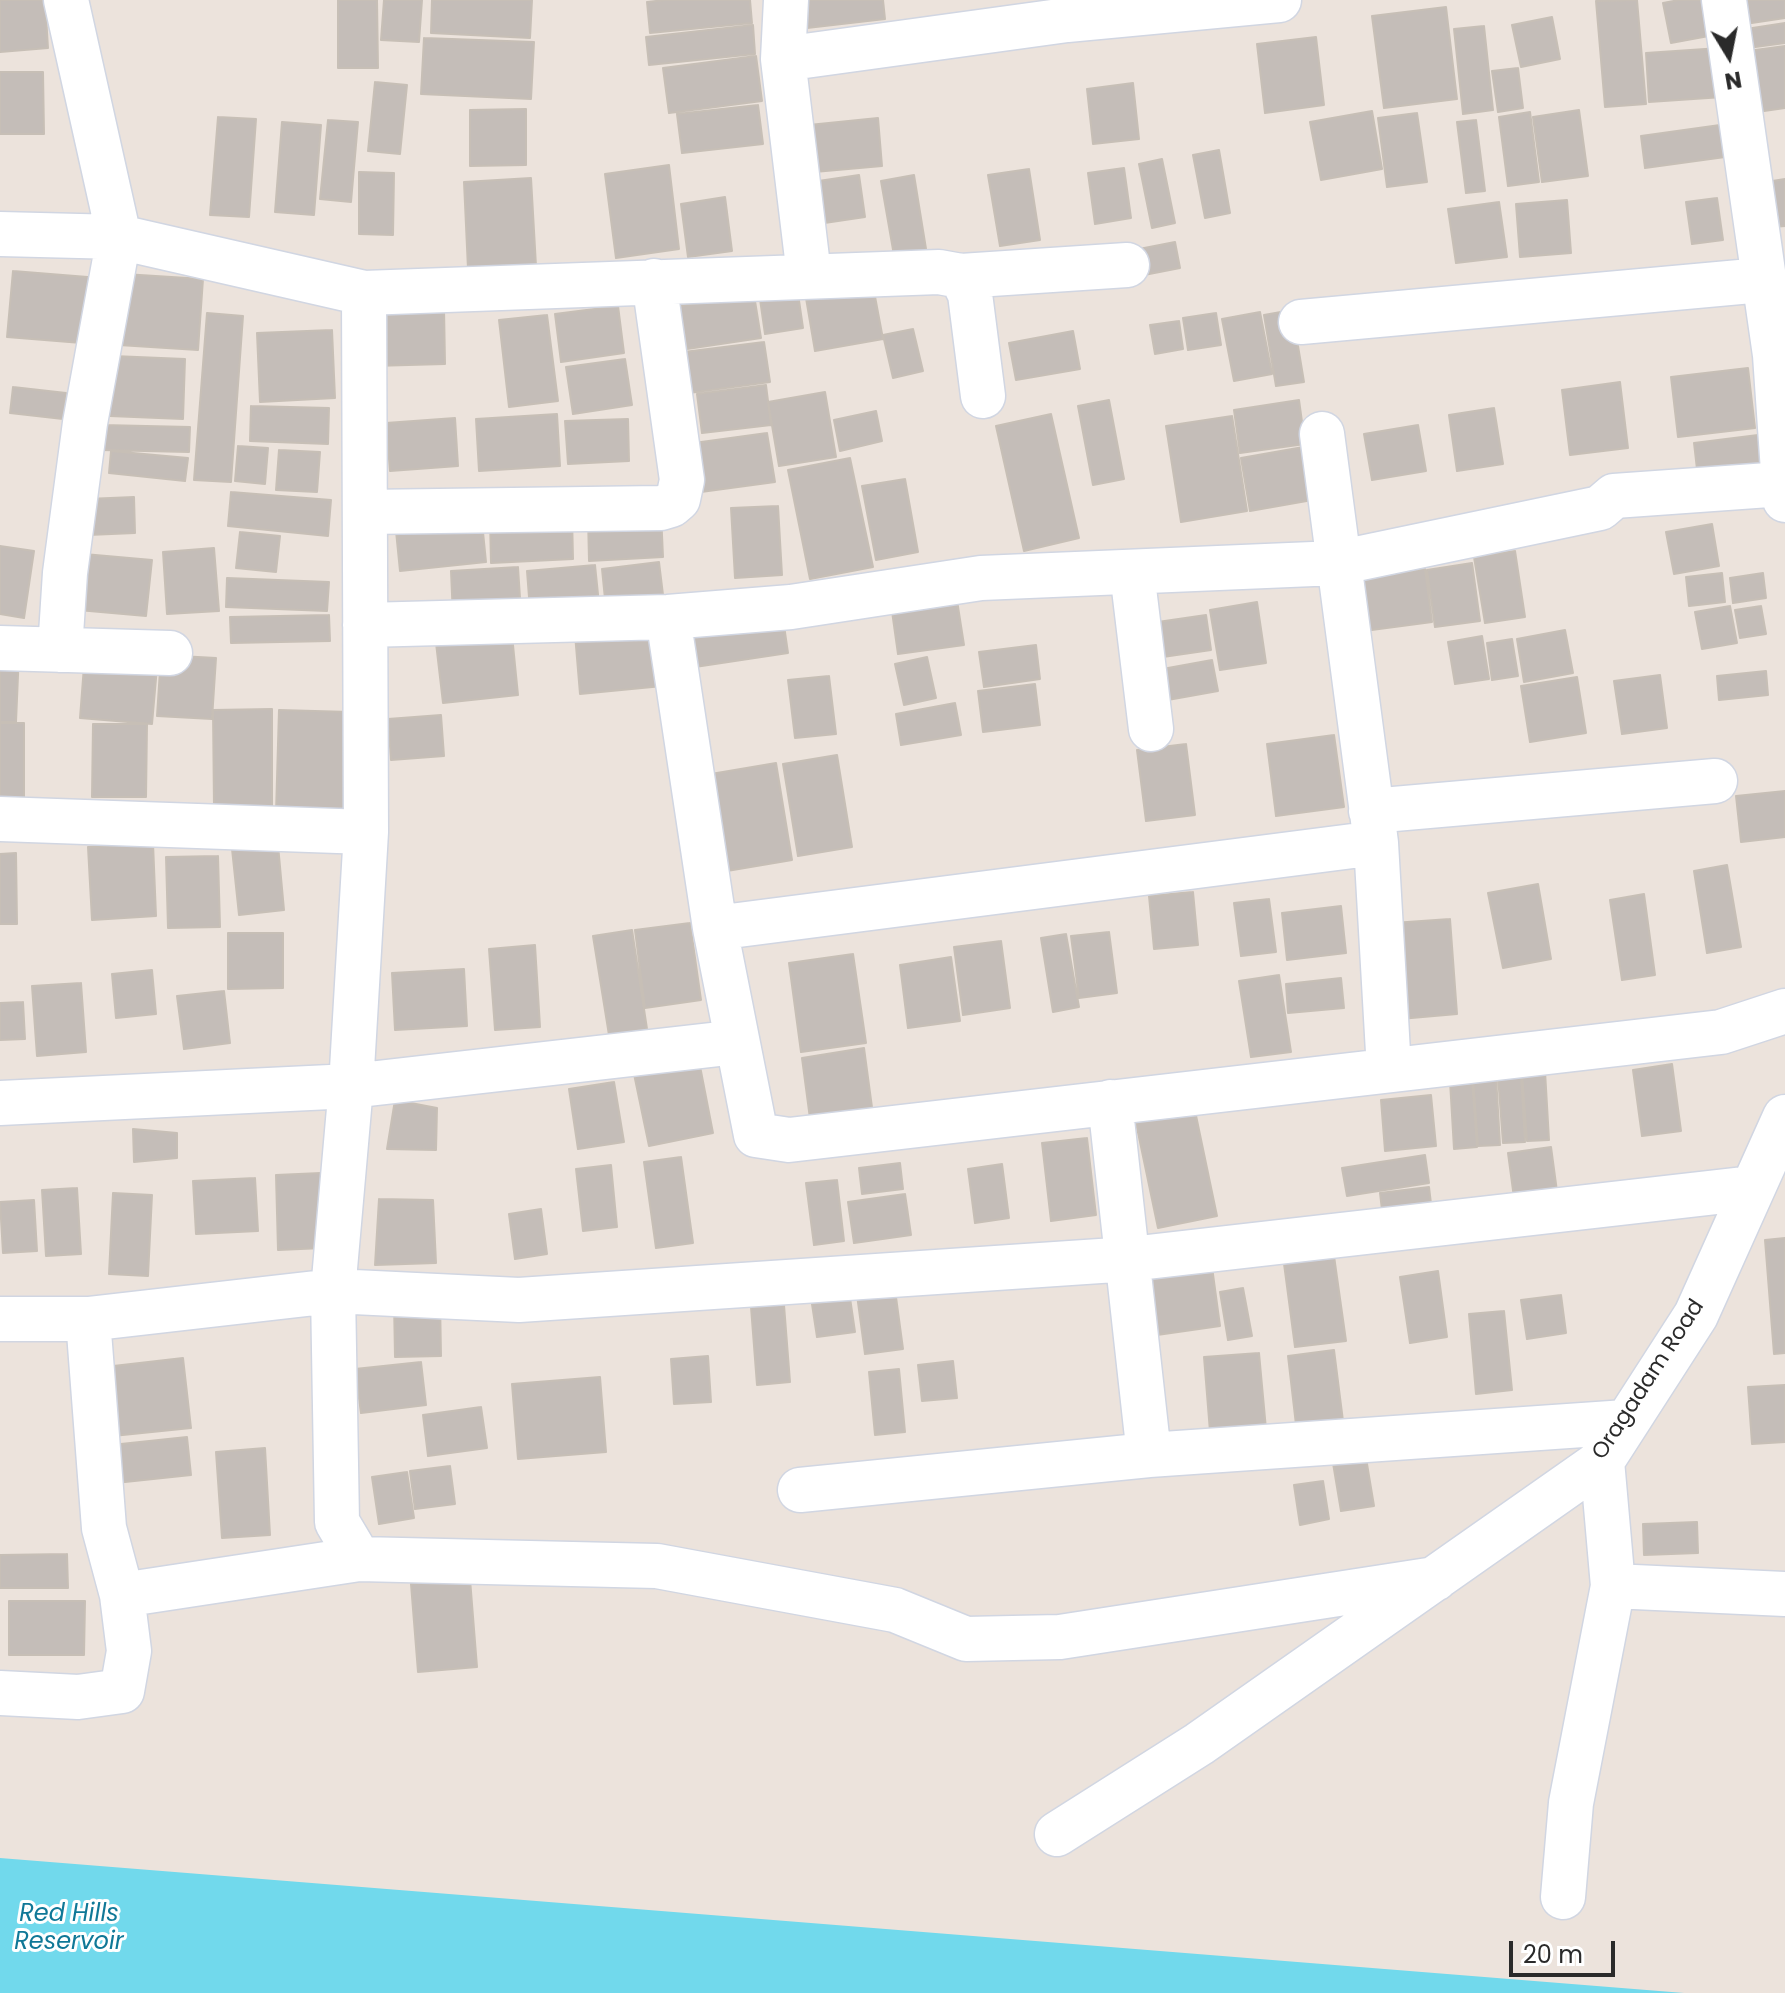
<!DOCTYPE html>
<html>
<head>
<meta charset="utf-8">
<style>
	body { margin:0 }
	#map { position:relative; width:1785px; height:1993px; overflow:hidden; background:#ece3dc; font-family:Poppins,sans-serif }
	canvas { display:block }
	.north { position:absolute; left:1689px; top:16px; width:80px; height:80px; -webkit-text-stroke:6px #fff; paint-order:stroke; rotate:170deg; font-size:22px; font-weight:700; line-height:32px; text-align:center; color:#2a2a2a }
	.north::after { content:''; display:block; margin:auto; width:28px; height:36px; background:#2a2a2a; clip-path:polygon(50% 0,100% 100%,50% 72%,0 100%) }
	.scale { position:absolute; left:1509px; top:1941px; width:106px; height:36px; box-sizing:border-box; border:4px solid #2a2a2a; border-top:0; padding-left:10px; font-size:24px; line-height:28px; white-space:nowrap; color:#2a2a2a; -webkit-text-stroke:6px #fff; paint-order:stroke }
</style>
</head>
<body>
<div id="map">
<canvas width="1785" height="1993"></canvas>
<div class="north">N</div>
<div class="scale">20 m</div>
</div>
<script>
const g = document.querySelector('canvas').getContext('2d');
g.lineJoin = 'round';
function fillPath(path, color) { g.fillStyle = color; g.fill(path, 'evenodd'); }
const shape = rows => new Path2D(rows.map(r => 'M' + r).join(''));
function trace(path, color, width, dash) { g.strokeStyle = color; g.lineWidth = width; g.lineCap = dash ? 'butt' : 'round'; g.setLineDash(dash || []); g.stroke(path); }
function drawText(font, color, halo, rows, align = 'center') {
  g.font = font + ' Poppins,sans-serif'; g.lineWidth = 6; g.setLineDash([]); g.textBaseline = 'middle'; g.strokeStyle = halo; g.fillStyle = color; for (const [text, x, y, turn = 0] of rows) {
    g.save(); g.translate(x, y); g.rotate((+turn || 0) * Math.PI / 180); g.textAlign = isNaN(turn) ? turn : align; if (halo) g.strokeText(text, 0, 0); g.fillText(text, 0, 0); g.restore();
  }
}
const water = shape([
	[0,1858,1684,1993,0,1993]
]);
const building = shape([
	[0,0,45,0,48,48,0,52,0,0],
	[338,0,377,0,378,68,338,68,338,0],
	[384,0,422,0,419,42,381,40,384,0],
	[432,0,532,0,530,38,431,33,432,0],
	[665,0,750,0,752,23,650,33,647,2,665,0],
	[803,0,883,0,885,19,807,28,803,0],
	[1637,0,1646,104,1605,107,1596,1,1637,0],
	[1679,0,1707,0,1714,35,1671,43,1663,3,1679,0],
	[1741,0,1785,0,1785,18,1745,24,1741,0],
	[1446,7,1457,99,1384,108,1372,16,1446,7],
	[1552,17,1560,59,1521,67,1512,25,1552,17],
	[1785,23,1785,43,1748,48,1746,29,1785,23],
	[753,25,755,54,649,65,646,37,753,25],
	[1484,26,1493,110,1463,114,1454,29,1484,26],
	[1316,37,1324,105,1265,113,1257,44,1316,37],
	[424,38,534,42,531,99,421,94,424,38],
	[1785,46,1785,108,1757,112,1748,51,1785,46],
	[1720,48,1723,97,1649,102,1646,53,1720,48],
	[756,56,762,101,669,113,663,68,756,56],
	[1518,68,1523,108,1498,112,1492,71,1518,68],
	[0,72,43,72,44,134,0,134,0,72],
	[375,82,407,85,400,154,368,151,375,82],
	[1133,83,1139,139,1093,144,1087,89,1133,83],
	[758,105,763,144,682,153,677,114,758,105],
	[526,109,526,165,470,166,470,110,526,109],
	[1579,110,1588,176,1542,182,1533,117,1579,110],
	[1372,111,1382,169,1321,180,1310,122,1372,111],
	[1530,112,1539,182,1508,186,1499,117,1530,112],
	[1417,113,1427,182,1387,187,1378,118,1417,113],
	[218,117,256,119,249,217,210,215,218,117],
	[878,118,882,166,803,173,799,126,878,118],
	[328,120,358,122,351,202,320,199,328,120],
	[1476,120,1485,191,1466,193,1457,122,1476,120],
	[282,122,321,125,314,215,275,212,282,122],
	[1720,125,1725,157,1645,168,1641,136,1720,125],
	[1219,150,1230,213,1205,218,1193,155,1219,150],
	[1162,159,1175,223,1152,228,1139,164,1162,159],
	[669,165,679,249,616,258,605,174,669,165],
	[1124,168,1131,218,1095,224,1088,173,1124,168],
	[1029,169,1040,240,1000,246,988,175,1029,169],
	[359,172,394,173,393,235,359,234,359,172],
	[859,175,865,217,811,225,805,183,859,175],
	[914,175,927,255,895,261,881,181,914,175],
	[531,178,536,266,468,269,464,182,531,178],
	[1785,179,1785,226,1773,227,1766,182,1785,179],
	[725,197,732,251,688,257,681,204,725,197],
	[1717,198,1723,240,1692,244,1686,202,1717,198],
	[1567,200,1571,253,1520,257,1516,204,1567,200],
	[1499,202,1507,257,1456,263,1448,209,1499,202],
	[1175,242,1180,268,1139,276,1134,250,1175,242],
	[13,271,100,278,94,344,7,337,13,271],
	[124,274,203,279,198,350,119,345,124,274],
	[873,286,883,339,815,351,806,298,873,286],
	[797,287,803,328,765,334,759,292,797,287],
	[754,295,761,338,687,349,680,306,754,295],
	[618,306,624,353,561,362,555,314,618,306],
	[444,308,445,364,372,366,370,310,444,308],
	[1292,310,1304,382,1276,386,1264,315,1292,310],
	[1260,312,1272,374,1234,381,1222,319,1260,312],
	[207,313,243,316,231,482,194,480,207,313],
	[1216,313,1221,345,1188,350,1183,318,1216,313],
	[547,315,558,401,509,407,499,320,547,315],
	[1179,321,1183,349,1155,354,1150,325,1179,321],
	[913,329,923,371,893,378,883,335,913,329],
	[332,330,335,398,260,402,257,333,332,330],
	[1073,331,1080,369,1016,380,1009,343,1073,331],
	[764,342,770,382,689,393,684,352,764,342],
	[113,356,185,359,183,419,110,416,113,356],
	[625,359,632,405,573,414,566,367,625,359],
	[1748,368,1755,428,1678,437,1671,377,1748,368],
	[1620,382,1628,448,1570,455,1562,390,1620,382],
	[766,385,771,425,702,433,697,394,766,385],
	[13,387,66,393,63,419,10,413,13,387],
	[825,392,836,457,779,466,768,402,825,392],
	[1109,400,1124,479,1093,485,1078,406,1109,400],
	[1299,400,1305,444,1240,453,1234,410,1299,400],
	[251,406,329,408,328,444,250,441,251,406],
	[1494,408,1503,464,1457,471,1449,415,1494,408],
	[876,411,882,441,840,451,834,420,876,411],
	[557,414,560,466,479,471,476,419,557,414],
	[1051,414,1079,538,1024,551,996,426,1051,414],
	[1232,416,1247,511,1181,522,1166,426,1232,416],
	[455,418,458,466,390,471,386,423,455,418],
	[628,419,629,461,568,464,565,421,628,419],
	[102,425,190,427,189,452,101,450,102,425],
	[1418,425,1426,471,1372,480,1364,434,1418,425],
	[767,433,775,482,701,492,694,443,767,433],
	[1758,435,1762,470,1698,478,1694,443,1758,435],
	[238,446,268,448,265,484,235,481,238,446],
	[1309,446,1318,499,1250,511,1241,458,1309,446],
	[279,450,320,452,317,492,276,490,279,450],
	[111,451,188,458,185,481,109,473,111,451],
	[850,458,873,567,810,579,788,470,850,458],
	[905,479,918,552,876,560,862,486,905,479],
	[231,492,331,500,328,536,228,526,231,492],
	[134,497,135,533,88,535,87,499,134,497],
	[778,506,782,575,735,578,731,508,778,506],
	[481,512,486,562,400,571,395,521,481,512],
	[661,513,663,557,589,561,588,516,661,513],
	[572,516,573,559,491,563,490,519,572,516],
	[1712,524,1719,566,1674,574,1666,532,1712,524],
	[240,532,280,536,276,572,236,568,240,532],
	[0,546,34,551,24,618,0,614,0,546],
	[214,548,219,611,167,614,163,552,214,548],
	[1515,551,1525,617,1485,623,1474,557,1515,551],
	[84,554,152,560,146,616,78,610,84,554],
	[659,562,664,603,606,609,602,569,659,562],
	[1472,563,1480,621,1435,627,1427,570,1472,563],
	[595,565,599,604,530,610,527,571,595,565],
	[518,567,521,614,453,617,451,571,518,567],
	[1425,569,1432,622,1364,631,1357,578,1425,569],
	[1722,573,1725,602,1689,606,1686,577,1722,573],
	[1763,573,1766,598,1733,603,1730,578,1763,573],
	[227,578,329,582,327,611,226,607,227,578],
	[956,594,964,645,898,654,891,604,956,594],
	[1257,602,1266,663,1220,670,1210,610,1257,602],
	[1730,606,1737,643,1702,649,1695,612,1730,606],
	[1761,606,1766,634,1740,638,1735,610,1761,606],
	[782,612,788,653,695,667,689,626,782,612],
	[329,615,330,641,231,643,230,617,329,615],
	[1206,615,1211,650,1149,659,1144,624,1206,615],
	[667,626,673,685,580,694,575,634,667,626],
	[1565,630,1573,673,1524,682,1517,639,1565,630],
	[512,635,518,695,443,703,436,643,512,635],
	[1482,636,1489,679,1455,684,1448,642,1482,636],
	[1512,639,1518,676,1492,680,1487,643,1512,639],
	[1036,645,1040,679,984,687,979,652,1036,645],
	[0,652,19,652,16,722,0,722,0,652],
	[85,653,158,656,152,724,80,718,85,653],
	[161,655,216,658,212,719,157,716,161,655],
	[927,657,936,698,904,705,895,664,927,657],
	[1212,660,1218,691,1151,703,1146,672,1212,660],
	[1766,671,1768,695,1719,700,1717,676,1766,671],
	[1660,675,1667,728,1622,734,1614,681,1660,675],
	[829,676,836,734,795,738,788,680,829,676],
	[1577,677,1586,733,1530,742,1521,686,1577,677],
	[1035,684,1040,725,983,732,978,691,1035,684],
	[955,703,961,735,901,745,896,714,955,703],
	[272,709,272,806,214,807,213,710,272,709],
	[279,710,350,712,348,814,276,813,279,710],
	[441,715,444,756,391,760,388,719,441,715],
	[0,723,24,723,24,805,0,805,0,723],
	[93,724,147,724,146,797,92,797,93,724],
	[1334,735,1344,807,1276,816,1267,744,1334,735],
	[1186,744,1195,815,1146,821,1137,750,1186,744],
	[837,755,852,847,798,856,783,764,837,755],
	[776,763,792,860,727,871,711,774,776,763],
	[1785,791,1785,837,1741,842,1736,796,1785,791],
	[153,843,156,916,92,920,88,847,153,843],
	[278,845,284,910,239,915,232,849,278,845],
	[16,853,17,924,0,924,0,854,16,853],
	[218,856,220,927,168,928,166,857,218,856],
	[1727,865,1741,947,1707,953,1694,871,1727,865],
	[1538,884,1551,959,1503,968,1488,893,1538,884],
	[1193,892,1198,945,1154,949,1149,896,1193,892],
	[1644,894,1655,975,1622,980,1610,900,1644,894],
	[1269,899,1276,952,1241,956,1234,903,1269,899],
	[1341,906,1346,953,1287,960,1282,913,1341,906],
	[1450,919,1457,1014,1400,1019,1393,923,1450,919],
	[690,923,701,1000,645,1008,635,930,690,923],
	[632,930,647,1029,609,1035,593,936,632,930],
	[1109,932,1117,993,1079,998,1071,936,1109,932],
	[228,933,283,933,283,988,228,989,228,933],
	[1066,934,1079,1007,1053,1012,1041,938,1066,934],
	[1001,941,1010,1008,963,1015,954,947,1001,941],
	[535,945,540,1027,495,1030,489,949,535,945],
	[853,954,866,1043,801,1052,789,963,853,954],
	[951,957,960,1021,908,1028,900,965,951,957],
	[464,969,467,1026,395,1030,392,973,464,969],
	[152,970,156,1014,116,1018,112,974,152,970],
	[1279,975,1291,1052,1251,1057,1239,981,1279,975],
	[1341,978,1344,1008,1288,1013,1286,984,1341,978],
	[81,983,86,1052,37,1056,32,986,81,983],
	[224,991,230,1043,184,1049,177,996,224,991],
	[23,1002,25,1039,0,1040,0,1003,23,1002],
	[864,1048,873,1115,811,1126,802,1058,864,1048],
	[699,1061,713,1133,649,1146,634,1074,699,1061],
	[1672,1064,1681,1131,1642,1136,1633,1070,1672,1064],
	[1545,1071,1549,1140,1527,1141,1522,1073,1545,1071],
	[1521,1074,1525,1142,1503,1143,1498,1076,1521,1074],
	[1496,1076,1500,1145,1478,1146,1473,1078,1496,1076],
	[1472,1079,1477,1147,1454,1149,1450,1081,1472,1079],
	[614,1082,624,1142,578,1149,569,1089,614,1082],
	[1431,1095,1436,1146,1385,1151,1381,1100,1431,1095],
	[395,1100,437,1108,436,1150,387,1149,395,1100],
	[1194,1106,1217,1216,1158,1228,1135,1118,1194,1106],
	[133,1129,177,1133,177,1158,134,1162,133,1129],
	[1087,1138,1096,1215,1051,1221,1042,1143,1087,1138],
	[1551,1147,1558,1199,1515,1205,1508,1153,1551,1147],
	[1425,1155,1429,1183,1347,1196,1342,1168,1425,1155],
	[681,1157,693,1243,656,1248,644,1162,681,1157],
	[900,1163,903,1189,862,1194,859,1168,900,1163],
	[1002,1164,1009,1218,975,1223,968,1169,1002,1164],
	[611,1165,617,1227,583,1231,576,1169,611,1165],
	[321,1173,323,1248,278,1250,276,1175,321,1173],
	[255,1178,258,1231,196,1234,193,1181,255,1178],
	[837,1180,844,1241,814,1245,806,1183,837,1180],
	[1429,1187,1433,1220,1384,1227,1380,1193,1429,1187],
	[77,1188,81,1254,46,1256,42,1190,77,1188],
	[113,1193,152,1195,148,1276,109,1274,113,1193],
	[905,1194,911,1235,854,1243,848,1202,905,1194],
	[379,1199,433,1200,436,1263,375,1265,379,1199],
	[34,1200,37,1251,3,1253,0,1202,34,1200],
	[541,1209,547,1254,515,1259,509,1214,541,1209],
	[1785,1238,1785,1353,1774,1354,1765,1240,1785,1238],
	[1333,1249,1346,1341,1295,1347,1283,1256,1333,1249],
	[1212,1267,1220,1326,1157,1335,1149,1275,1212,1267],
	[1438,1271,1447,1337,1410,1343,1400,1277,1438,1271],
	[893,1275,903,1349,865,1354,855,1280,893,1275],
	[1243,1288,1252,1336,1228,1340,1220,1292,1243,1288],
	[1561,1295,1566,1333,1527,1339,1521,1300,1561,1295],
	[850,1298,855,1332,817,1337,812,1304,850,1298],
	[440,1300,441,1356,395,1357,394,1301,440,1300],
	[784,1305,790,1382,757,1385,751,1307,784,1305],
	[1504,1311,1512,1390,1476,1394,1469,1314,1504,1311],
	[1334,1350,1345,1437,1298,1442,1288,1356,1334,1350],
	[1259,1353,1267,1440,1211,1444,1204,1357,1259,1353],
	[708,1356,711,1402,674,1404,671,1359,708,1356],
	[183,1358,191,1428,103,1437,96,1368,183,1358],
	[953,1361,957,1398,922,1401,918,1365,953,1361],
	[421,1362,426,1405,361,1413,355,1369,421,1362],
	[899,1369,905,1432,875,1435,869,1372,899,1369],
	[600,1377,606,1452,518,1459,512,1384,600,1377],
	[1785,1385,1785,1442,1752,1444,1748,1387,1785,1385],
	[481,1407,487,1448,428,1456,423,1415,481,1407],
	[187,1437,191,1475,106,1484,102,1446,187,1437],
	[265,1448,270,1535,222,1538,216,1452,265,1448],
	[1366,1458,1374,1506,1341,1511,1333,1463,1366,1458],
	[450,1466,455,1504,415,1509,410,1471,450,1466],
	[407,1472,414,1518,379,1524,372,1477,407,1472],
	[1323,1481,1329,1519,1300,1525,1294,1485,1323,1481],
	[1697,1522,1698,1553,1644,1555,1643,1524,1697,1522],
	[67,1554,68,1588,0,1588,0,1555,67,1554],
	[470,1579,477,1667,418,1672,411,1584,470,1579],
	[9,1601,85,1601,84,1655,9,1655,9,1601]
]);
const minor = shape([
	[66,0,119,237,364,293,366,832,351,1086,333,1291,337,1522,359,1559,657,1566,895,1610,966,1639,1060,1637,1435,1579],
	[786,0,783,59,809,275],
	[1724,0,1775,355,1785,500],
	[783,59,1067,20,1279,0],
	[0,234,119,237,85,423,65,573,60,650],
	[961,276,1127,265],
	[364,293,939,272,961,276,970,294,983,396],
	[1301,322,1762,280],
	[365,512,661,508,671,505,678,499,682,480,654,281],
	[1132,572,1151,729],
	[668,617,715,928,756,1135,789,1140,1721,1032,1785,1011],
	[365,625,668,617,791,607,981,578,1337,563,1600,508,1614,496,1783,484],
	[0,648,170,653],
	[1371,811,1715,781],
	[0,819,366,832],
	[1376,843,1389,1070],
	[715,928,1376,843,1322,434],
	[1110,1102,1149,1455],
	[0,1103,351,1086,737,1042],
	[0,1319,88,1319,333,1291,519,1300,1130,1259,1752,1188],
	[800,1490,1149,1455,1626,1422],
	[1613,1586,1785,1594],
	[122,1595,359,1559],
	[0,1693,78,1697,122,1691,129,1651,122,1595,104,1528,88,1319],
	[1057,1834,1199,1744,1602,1461,1696,1315,1785,1117],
	[1563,1897,1571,1803,1613,1586,1602,1461]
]);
const streetNames = [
	["Oragadam Road",1649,1380,-57]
];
const waterNames = [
	["Red Hills",69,1915],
	["Reservoir",69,1943]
];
fillPath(water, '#71d9ec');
fillPath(building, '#c4bdb8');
trace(building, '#c7bfb6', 2);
trace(minor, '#d1d6e2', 47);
trace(minor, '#fff', 44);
drawText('22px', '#2a2a2a', '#fff', streetNames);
drawText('italic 24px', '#107897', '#fff', waterNames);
</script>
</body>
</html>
